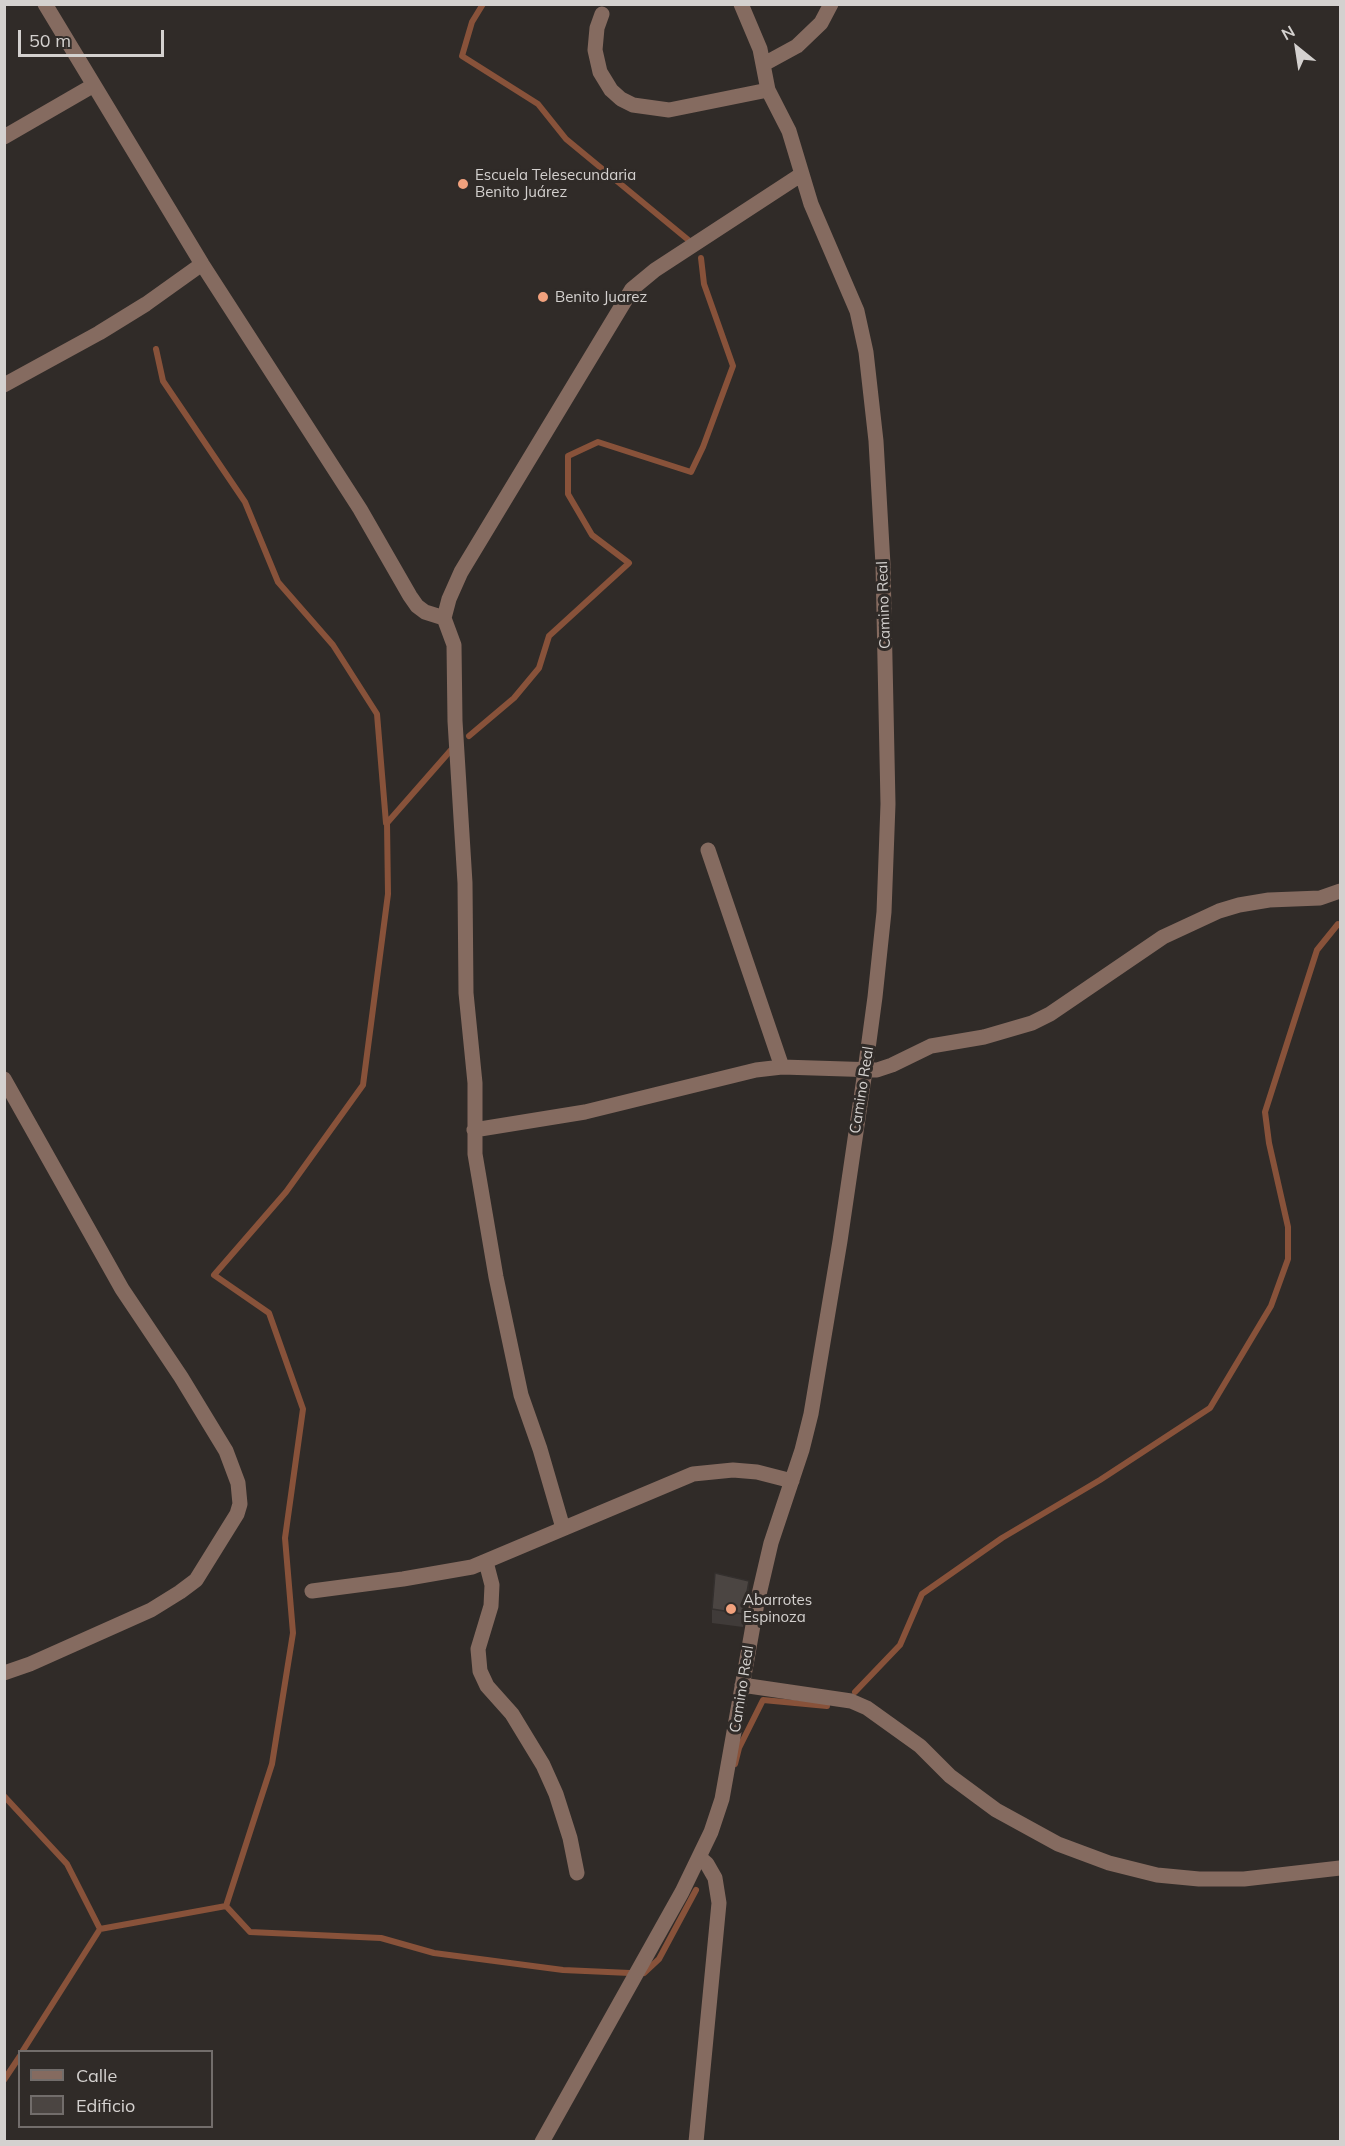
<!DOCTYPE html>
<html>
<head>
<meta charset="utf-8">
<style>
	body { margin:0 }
	#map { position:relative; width:1345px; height:2146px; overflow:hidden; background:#302b28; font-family:Mulish,sans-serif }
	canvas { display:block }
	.frame { position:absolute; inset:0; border:6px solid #d4d1cf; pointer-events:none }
	.legend { position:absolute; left:18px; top:2050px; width:195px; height:78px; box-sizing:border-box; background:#302b28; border:2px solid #726d6b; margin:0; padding:8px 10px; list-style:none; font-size:18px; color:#d4d1cf }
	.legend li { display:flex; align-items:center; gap:12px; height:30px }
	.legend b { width:30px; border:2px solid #726d6b }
	.north { position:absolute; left:1267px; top:18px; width:60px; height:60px; -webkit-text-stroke:4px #302b28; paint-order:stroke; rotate:330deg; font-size:16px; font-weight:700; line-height:24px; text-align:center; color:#d4d1cf }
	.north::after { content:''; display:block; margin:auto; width:21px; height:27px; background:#d4d1cf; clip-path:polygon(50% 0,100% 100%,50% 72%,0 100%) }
	.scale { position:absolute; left:18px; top:30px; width:146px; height:27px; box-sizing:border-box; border:3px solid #d4d1cf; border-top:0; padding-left:8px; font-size:18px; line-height:21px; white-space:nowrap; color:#d4d1cf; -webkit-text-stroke:4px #302b28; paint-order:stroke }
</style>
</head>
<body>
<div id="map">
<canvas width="1345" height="2146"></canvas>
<div class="frame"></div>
<ul class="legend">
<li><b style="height:8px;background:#856b60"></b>Calle</li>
<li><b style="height:16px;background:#4b4542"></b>Edificio</li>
</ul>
<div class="north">N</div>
<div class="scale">50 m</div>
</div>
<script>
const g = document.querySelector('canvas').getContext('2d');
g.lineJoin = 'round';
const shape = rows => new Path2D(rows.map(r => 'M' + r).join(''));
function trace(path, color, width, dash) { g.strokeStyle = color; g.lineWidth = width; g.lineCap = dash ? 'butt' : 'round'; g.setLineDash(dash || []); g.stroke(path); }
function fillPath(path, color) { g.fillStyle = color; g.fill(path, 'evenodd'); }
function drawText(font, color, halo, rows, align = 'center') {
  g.font = font + ' Mulish,sans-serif'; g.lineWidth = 6; g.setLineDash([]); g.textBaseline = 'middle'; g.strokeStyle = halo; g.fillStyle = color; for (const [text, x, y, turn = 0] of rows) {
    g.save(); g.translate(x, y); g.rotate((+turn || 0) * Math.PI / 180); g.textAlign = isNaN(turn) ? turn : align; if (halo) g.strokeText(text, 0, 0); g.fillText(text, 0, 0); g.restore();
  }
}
const stream = shape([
	[483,4,472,22,462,56,538,104,566,139,692,243],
	[156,349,163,381,245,502,278,582,333,645,377,714,386,823],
	[469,736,514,698,539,668,549,636,629,563,592,535,568,494,568,456,598,442,691,472,703,447,733,366,704,284,701,258],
	[855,1692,900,1645,922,1594,1002,1538,1100,1480,1210,1408,1271,1306,1288,1259,1288,1227,1269,1143,1265,1112,1317,950,1338,924,1340,925],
	[735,1764,739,1748,763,1700,827,1706],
	[4,1796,67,1864,100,1929],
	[226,1906,250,1932,381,1938,434,1953,563,1970,630,1973],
	[644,1973,659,1959,696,1890],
	[22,2052,100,1929,226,1906,272,1764,293,1633,285,1538,303,1409,269,1313,214,1275,286,1192,363,1085,388,894,387,823,451,750],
	[4,2080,20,2056]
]);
const minor = shape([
	[45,4,202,264,360,509,410,596,417,606,425,612,444,618],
	[602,14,597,28,595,50,600,72,611,90,621,99,633,105,669,110,768,90],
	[764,64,797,46,821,23,831,4],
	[4,137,94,85],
	[4,385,99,333,146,304,202,264],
	[708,850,782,1067],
	[4,1079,122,1289,181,1377,226,1451,238,1483,240,1504,237,1514,196,1580,180,1592,151,1610,30,1664,4,1673],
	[474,1130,585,1112,756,1070,782,1067,877,1070,892,1065,931,1046,984,1037,1032,1023,1050,1014,1163,937,1219,911,1239,905,1269,900,1320,898,1340,891],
	[563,1528,540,1449,521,1395,496,1277,475,1154,475,1083,466,993,465,883,455,721,454,645,444,618,449,599,461,572,632,289,655,270,802,174],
	[486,1562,492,1585,491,1606,478,1649,480,1671,487,1686,512,1714,543,1765,556,1794,570,1838,577,1873],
	[312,1591,403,1579,472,1567,693,1474,733,1470,757,1472,792,1481],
	[742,1685,851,1701,867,1708,920,1746,950,1776,996,1810,1058,1844,1109,1863,1157,1875,1199,1879,1244,1879,1340,1868],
	[542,2142,682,1892,711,1832,722,1799,757,1603,771,1543,802,1450,811,1414,840,1241,865,1071,875,997,884,912,888,804,883,565,876,441,866,352,857,311,811,204,789,131,768,90,760,49,741,4],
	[696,2142,719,1903,715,1878,707,1864,699,1857]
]);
const wall = shape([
	[749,1595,743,1627,712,1623,712,1609]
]);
const shadedWall = shape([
	[749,1581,749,1595,743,1627,743,1614]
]);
const building = shape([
	[715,1573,749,1581,743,1614,712,1609,715,1573]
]);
const markers = [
	[463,184,6,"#f1a17d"],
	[543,297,6,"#f1a17d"],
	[731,1609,6,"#f1a17d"]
];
const poiNames = [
	["Escuela Telesecundaria",475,175],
	["Benito Juárez",475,192],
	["Benito Juarez",555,297],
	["Abarrotes",743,1600],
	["Espinoza",743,1617]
];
const streetNames = [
	["Camino Real",884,605,-92],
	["Camino Real",862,1090,-81],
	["Camino Real",742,1689,-81]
];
trace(stream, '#88523a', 6);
trace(minor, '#856b60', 15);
fillPath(wall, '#403b39');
fillPath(shadedWall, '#34302e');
fillPath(building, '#4b4542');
trace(building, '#34302e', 1.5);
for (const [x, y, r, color] of markers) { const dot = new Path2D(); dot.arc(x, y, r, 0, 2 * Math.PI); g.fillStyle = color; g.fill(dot); trace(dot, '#302b28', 2); }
drawText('15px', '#d4d1cf', '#302b28', poiNames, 'left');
drawText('15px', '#d4d1cf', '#302b28', streetNames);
</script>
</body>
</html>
